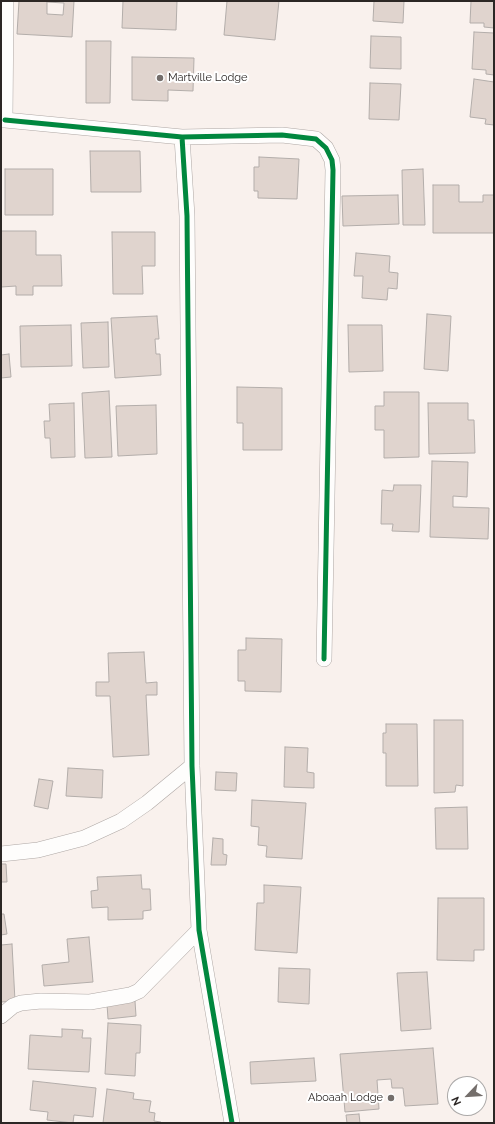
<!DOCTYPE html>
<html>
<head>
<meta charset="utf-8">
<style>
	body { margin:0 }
	#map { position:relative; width:495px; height:1124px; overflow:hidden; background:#f9f1ed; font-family:Raleway,sans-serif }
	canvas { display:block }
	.frame { position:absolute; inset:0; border:2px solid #2c2725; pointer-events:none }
	.north { position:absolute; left:447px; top:1076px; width:40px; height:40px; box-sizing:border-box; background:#fff; border:1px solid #aba9a8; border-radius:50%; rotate:245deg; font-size:11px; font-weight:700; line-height:16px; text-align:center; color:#2c2725 }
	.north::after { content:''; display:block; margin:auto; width:14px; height:18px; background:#746e6b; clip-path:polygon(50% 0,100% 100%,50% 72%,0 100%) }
</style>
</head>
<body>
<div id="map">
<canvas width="495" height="1124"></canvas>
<div class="frame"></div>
<div class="north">N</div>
</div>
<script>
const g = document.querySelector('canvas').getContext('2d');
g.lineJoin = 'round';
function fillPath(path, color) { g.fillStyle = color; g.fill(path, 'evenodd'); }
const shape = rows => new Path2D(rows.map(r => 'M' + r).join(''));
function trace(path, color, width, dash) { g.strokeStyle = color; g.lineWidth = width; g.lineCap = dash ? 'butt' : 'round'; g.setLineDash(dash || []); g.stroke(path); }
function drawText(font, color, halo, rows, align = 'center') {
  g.font = font + ' Raleway,sans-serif'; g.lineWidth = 4; g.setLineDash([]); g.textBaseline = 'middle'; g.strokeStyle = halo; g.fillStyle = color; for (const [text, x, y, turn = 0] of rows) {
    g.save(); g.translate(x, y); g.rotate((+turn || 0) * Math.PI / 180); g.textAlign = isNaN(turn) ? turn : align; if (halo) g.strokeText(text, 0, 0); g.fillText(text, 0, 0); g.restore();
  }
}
const building = shape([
	[19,1,74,1,72,37,17,34,19,1],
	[47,2,64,3,63,15,47,14,47,2],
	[123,1,177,1,176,30,122,28,123,1],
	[227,1,279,1,275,40,224,35,227,1],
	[374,1,404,1,403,23,373,21,374,1],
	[471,1,494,1,494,28,484,27,484,23,470,23,471,1],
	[474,32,494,33,494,75,486,74,486,70,472,69,474,32],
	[371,36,401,37,401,69,370,68,371,36],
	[86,41,111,41,110,103,86,103,86,41],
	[132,57,194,58,193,91,168,90,168,101,132,100,132,57],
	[474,79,494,82,494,125,485,124,486,119,470,117,474,79],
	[370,83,401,84,399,120,369,119,370,83],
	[90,151,140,151,141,192,91,192,90,151],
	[259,157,299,159,297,199,258,198,258,191,254,191,254,167,259,167,259,157],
	[5,169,53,169,53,215,5,215,5,169],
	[423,169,425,225,403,225,402,170,423,169],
	[433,185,459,185,459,202,483,202,483,195,494,195,494,233,433,233,433,185],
	[398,195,399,224,343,226,342,196,398,195],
	[1,231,36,231,36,255,61,255,62,286,33,286,33,295,16,295,16,286,1,287,1,231],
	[112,232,155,232,155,266,142,266,143,294,113,294,112,232],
	[356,253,390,256,389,272,398,273,397,289,388,288,387,300,362,298,363,276,354,276,356,253],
	[427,314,451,316,448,371,424,369,427,314],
	[157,316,159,339,155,339,156,354,160,354,161,375,115,378,111,318,157,316],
	[108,322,109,367,83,368,81,323,108,322],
	[71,325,72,366,21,367,20,326,71,325],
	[348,325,382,325,383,371,349,372,348,325],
	[9,354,11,377,1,378,1,355,9,354],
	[237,387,282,388,282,450,243,450,243,423,237,423,237,387],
	[109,391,112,457,85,458,82,393,109,391],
	[384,392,419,392,419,457,384,458,384,430,375,430,375,406,384,406,384,392],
	[74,403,75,457,51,458,50,438,45,438,44,421,50,421,49,404,74,403],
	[428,403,468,403,468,420,474,420,475,453,429,454,428,403],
	[156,405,157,454,118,456,116,406,156,405],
	[432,461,468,462,467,497,453,496,453,507,489,508,488,539,430,537,432,461],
	[394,485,421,485,419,532,392,531,393,524,381,524,382,490,393,491,394,485],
	[246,638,282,639,281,692,245,691,245,681,238,681,238,650,246,650,246,638],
	[144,652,146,683,157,682,157,695,146,695,149,755,113,757,110,696,96,696,96,682,109,682,108,653,144,652],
	[434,720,463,720,463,786,456,785,455,792,434,793,434,720],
	[386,724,417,724,418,786,386,786,386,753,383,753,383,733,386,733,386,724],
	[285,747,308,748,307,772,314,773,314,788,284,787,285,747],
	[68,768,103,770,102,798,66,796,68,768],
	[216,772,237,773,236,791,215,790,216,772],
	[39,779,53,781,48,809,34,806,39,779],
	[252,800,306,803,302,859,266,857,267,846,258,845,259,827,251,826,252,800],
	[467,807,468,849,436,849,435,808,467,807],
	[213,838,223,839,223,854,227,855,226,865,211,865,213,838],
	[1,864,6,864,7,882,1,882,1,864],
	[141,875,142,889,150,889,151,910,143,911,143,919,108,920,108,907,92,908,91,891,98,890,97,877,141,875],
	[264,885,301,887,297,953,255,950,257,903,264,903,264,885],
	[438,898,484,898,484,950,474,950,474,961,437,960,438,898],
	[1,914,4,914,7,934,1,935,1,914],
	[89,937,93,982,44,986,42,965,69,962,67,939,89,937],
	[12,944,15,1001,1,1002,1,945,12,944],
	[279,968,310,969,309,1004,278,1002,279,968],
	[427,972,431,1029,401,1031,397,973,427,972],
	[135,1001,136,1016,108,1019,107,1004,135,1001],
	[108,1023,141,1025,140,1053,136,1053,135,1076,105,1074,108,1023],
	[62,1029,83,1030,82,1038,91,1038,89,1072,28,1069,30,1035,62,1037,62,1029],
	[433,1048,438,1104,405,1106,403,1088,392,1088,391,1079,377,1080,379,1109,345,1112,340,1054,433,1048],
	[314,1058,316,1081,251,1084,250,1062,314,1058],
	[33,1081,96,1088,93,1117,74,1115,73,1123,47,1120,48,1112,30,1110,33,1081],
	[107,1089,134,1093,133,1099,151,1101,149,1112,155,1113,154,1121,161,1122,161,1123,103,1123,107,1089],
	[359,1114,360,1123,347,1123,346,1115,359,1114]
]);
const minor = shape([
	[1,120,5,120,6,1],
	[5,120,182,137,282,135,316,139,326,148,332,160,333,170,324,659],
	[182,137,187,216,192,766,199,930,232,1123],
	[1,854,38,850,84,838,121,821,147,803,192,766],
	[1,1016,13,1006,21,1003,41,1001,90,1002,130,995,139,991,199,930]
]);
const cycleway = shape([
	[5,120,182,137,282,135,316,139,326,148,332,160,333,170,324,659],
	[182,137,187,216,192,766,199,930,232,1123]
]);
const markers = [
	[160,78,4,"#746e6b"],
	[391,1098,4,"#746e6b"]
];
const poiNames = [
	["Martville Lodge",168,78],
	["Aboaah Lodge",383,1098,"right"]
];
fillPath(building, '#e0d4ce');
trace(building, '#b3adaa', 1);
trace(minor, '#aea7a4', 16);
trace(minor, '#fefdfc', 15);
trace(cycleway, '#00873e', 5);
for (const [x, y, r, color] of markers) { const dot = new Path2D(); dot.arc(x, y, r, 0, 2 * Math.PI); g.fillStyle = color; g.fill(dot); trace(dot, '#fff', 1.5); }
drawText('11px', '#2c2725', '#fff', poiNames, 'left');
</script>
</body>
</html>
